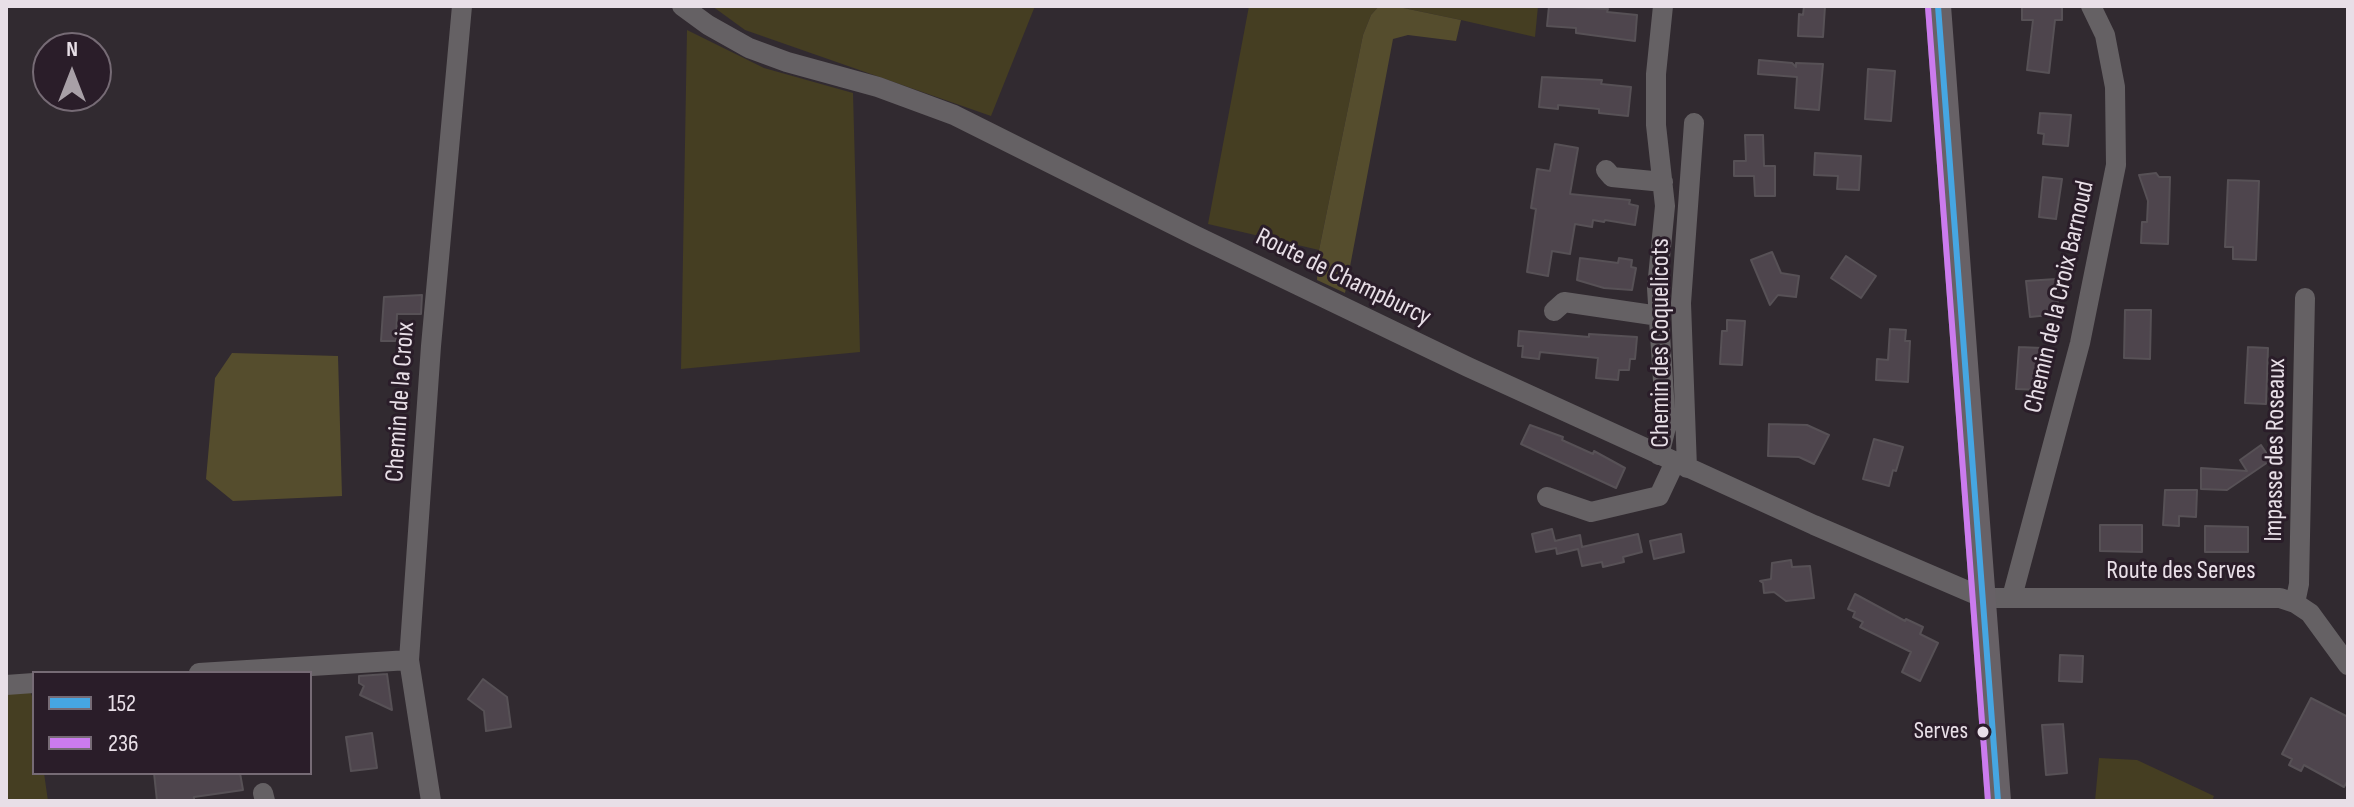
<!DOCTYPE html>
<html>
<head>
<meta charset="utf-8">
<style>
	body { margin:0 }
	#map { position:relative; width:2354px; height:807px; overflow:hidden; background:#312a30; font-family:"Sofia Sans Condensed",sans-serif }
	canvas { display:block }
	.frame { position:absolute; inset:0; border:8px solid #e8dfe7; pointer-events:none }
	.legend { position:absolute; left:32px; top:671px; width:280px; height:104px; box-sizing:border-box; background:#2a1d29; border:2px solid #766b75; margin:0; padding:10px 14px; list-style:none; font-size:24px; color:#e8dfe7 }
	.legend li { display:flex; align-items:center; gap:16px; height:40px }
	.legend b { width:40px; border:2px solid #766b75 }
	.north { position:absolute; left:32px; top:32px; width:80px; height:80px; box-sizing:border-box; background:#2a1d29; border:2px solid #766b75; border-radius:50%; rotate:0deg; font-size:22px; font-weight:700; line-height:32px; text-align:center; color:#e8dfe7 }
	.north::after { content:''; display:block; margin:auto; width:28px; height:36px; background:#a8a0a7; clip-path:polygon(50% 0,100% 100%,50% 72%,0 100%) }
</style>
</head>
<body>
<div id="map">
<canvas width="2354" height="807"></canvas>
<div class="frame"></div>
<ul class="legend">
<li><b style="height:10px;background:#46a6e2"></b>152</li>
<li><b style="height:10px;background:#cb7bee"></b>236</li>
</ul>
<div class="north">N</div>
</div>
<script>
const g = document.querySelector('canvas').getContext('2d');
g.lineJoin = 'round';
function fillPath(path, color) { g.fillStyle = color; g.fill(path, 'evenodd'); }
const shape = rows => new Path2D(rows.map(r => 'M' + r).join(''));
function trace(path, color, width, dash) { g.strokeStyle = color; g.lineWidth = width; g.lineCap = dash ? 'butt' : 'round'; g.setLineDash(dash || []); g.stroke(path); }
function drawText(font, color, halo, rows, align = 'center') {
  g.font = font + ' "Sofia Sans Condensed",sans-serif'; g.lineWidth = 6; g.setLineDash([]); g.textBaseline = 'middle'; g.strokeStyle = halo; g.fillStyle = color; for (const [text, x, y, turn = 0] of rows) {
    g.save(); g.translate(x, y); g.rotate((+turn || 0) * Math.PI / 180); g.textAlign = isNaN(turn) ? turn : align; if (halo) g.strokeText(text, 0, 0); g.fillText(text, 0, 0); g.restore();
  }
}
const green = shape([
	[712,6,1035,6,991,116,745,30],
	[1249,6,1379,6,1371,15,1363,35,1319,250,1208,224],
	[1394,6,1538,6,1535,37,1461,20],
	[687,30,764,68,853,93,860,352,681,369],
	[30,691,34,701,34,773,44,773,48,801,6,801,6,692],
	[2099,758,2137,760,2214,796,2212,801,2095,801]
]);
const forest = shape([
	[1379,6,1394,6,1461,20,1456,41,1408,35,1393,39,1345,293,1317,280,1319,250,1363,35,1371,15],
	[232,353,338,356,342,496,233,501,206,479,215,378]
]);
const building = shape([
	[1549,6,1608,9,1607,12,1637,15,1635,41,1576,33,1576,28,1547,26,1549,6],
	[1804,6,1825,6,1823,37,1798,36,1799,14,1803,15,1804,6],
	[2022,6,2062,7,2062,20,2055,20,2049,73,2027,70,2033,20,2022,20,2022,6],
	[1759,60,1792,63,1796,67,1796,63,1823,64,1819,110,1795,108,1797,77,1758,74,1759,60],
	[1868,69,1895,71,1891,121,1865,119,1868,69],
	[1542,77,1602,80,1601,84,1631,87,1628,116,1599,113,1599,109,1558,105,1558,109,1539,107,1542,77],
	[2040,113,2071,115,2068,146,2043,144,2044,134,2038,133,2040,113],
	[1745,135,1763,135,1764,166,1775,166,1775,196,1755,196,1754,176,1734,176,1734,161,1746,161,1745,135],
	[1555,144,1578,148,1570,194,1630,200,1629,204,1638,206,1635,225,1605,220,1604,222,1593,220,1592,227,1575,224,1570,254,1552,251,1548,276,1527,272,1536,209,1531,208,1537,169,1550,171,1555,144],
	[1815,153,1861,156,1859,190,1837,189,1838,176,1814,175,1815,153],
	[2156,173,2159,177,2170,177,2168,244,2141,243,2142,222,2147,222,2148,201,2139,175,2156,173],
	[2043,177,2062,179,2056,219,2039,217,2043,177],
	[2228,180,2259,181,2256,260,2233,259,2233,247,2225,247,2228,180],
	[1772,252,1781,273,1799,276,1796,297,1778,295,1770,305,1751,260,1772,252],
	[1846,256,1876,276,1861,298,1831,278,1846,256],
	[1580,258,1618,263,1619,258,1632,260,1631,267,1636,268,1632,290,1604,288,1577,280,1580,258],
	[2056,279,2059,314,2030,317,2026,281,2056,279],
	[422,295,421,314,397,314,396,341,381,341,384,297,422,295],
	[2125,310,2151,310,2150,359,2124,358,2125,310],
	[1727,320,1745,321,1742,365,1720,364,1722,331,1727,331,1727,320],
	[1890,329,1906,330,1905,341,1910,341,1908,382,1876,380,1877,359,1888,360,1890,329],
	[1519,331,1589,337,1589,334,1637,337,1635,359,1630,359,1629,370,1619,370,1618,380,1596,378,1598,358,1540,352,1539,359,1522,357,1523,346,1518,346,1519,331],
	[2019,347,2042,348,2042,390,2016,389,2019,347],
	[2248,347,2268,348,2266,404,2245,403,2248,347],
	[1769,424,1807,425,1829,435,1814,464,1799,457,1768,456,1769,424],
	[1530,425,1563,437,1562,440,1593,454,1594,451,1625,468,1616,488,1521,444,1530,425],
	[1874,439,1903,447,1896,471,1893,470,1889,486,1863,479,1874,439],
	[2261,445,2271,460,2227,490,2201,489,2201,468,2247,471,2240,460,2261,445],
	[2165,490,2197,490,2196,517,2179,516,2179,526,2163,525,2165,490],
	[2100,525,2142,525,2142,552,2100,551,2100,525],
	[2205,526,2248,527,2248,552,2205,552,2205,526],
	[1552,529,1555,541,1580,535,1582,547,1638,534,1642,552,1623,557,1624,562,1603,567,1602,562,1582,566,1578,549,1557,554,1556,548,1536,552,1532,534,1552,529],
	[1681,534,1684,552,1654,559,1650,541,1681,534],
	[1791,560,1792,567,1810,566,1814,598,1786,601,1774,592,1764,593,1763,583,1760,581,1771,579,1772,563,1791,560],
	[1855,594,1905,621,1906,619,1923,627,1920,634,1938,643,1920,681,1902,672,1911,652,1860,627,1863,622,1853,617,1855,612,1848,609,1855,594],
	[2060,655,2083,656,2082,682,2059,681,2060,655],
	[387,674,392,710,360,695,364,686,359,683,359,676,387,674],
	[483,679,507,697,511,727,486,731,484,711,468,699,483,679],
	[2311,698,2348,717,2348,780,2344,787,2304,765,2301,771,2289,765,2292,759,2282,754,2311,698],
	[2063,724,2067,773,2046,775,2042,725,2063,724],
	[372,733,377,768,351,771,346,737,372,733],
	[154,773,240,773,243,790,194,797,194,801,157,801,154,773]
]);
const minor = shape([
	[682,6,708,25,749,48,787,62,878,87,954,115,1196,236,1468,367,1814,525,1984,598,2280,598,2295,603,2310,613,2348,665],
	[1606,170,1612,177,1663,182],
	[1554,311,1564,302,1659,316],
	[1659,455,1666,427,1657,288,1665,206,1656,125,1656,74,1663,6],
	[1687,468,1681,303,1694,123],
	[1547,497,1591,512,1659,496,1675,462],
	[2012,597,2080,343,2116,165,2115,87,2105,35,2091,6],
	[2295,603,2299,584,2305,298],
	[199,673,409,660],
	[6,685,34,683],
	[263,793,265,801],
	[431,801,409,660,431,346,462,6]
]);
const major = shape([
	[1938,6,1998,801]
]);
const bus1 = shape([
	[1938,6,1998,801]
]);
const bus2 = shape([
	[1928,7,1988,801]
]);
const markers = [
	[1983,732,7,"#e8dfe7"]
];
const busNames = [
	["Serves",1968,732]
];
const streetNames = [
	["Route de Champburcy",1343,278,26],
	["Chemin de la Croix Barnoud",2060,297,-77],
	["Chemin des Coquelicots",1661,343,-90],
	["Chemin de la Croix",401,402,-86],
	["Impasse des Roseaux",2276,450,-89],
	["Route des Serves",2181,571]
];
fillPath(green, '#453e22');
fillPath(forest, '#554d2d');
fillPath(building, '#4e454d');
trace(building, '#575156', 2);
trace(minor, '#656164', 20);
trace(major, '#676166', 26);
trace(bus1, '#46a6e2', 6);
trace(bus2, '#cb7bee', 6);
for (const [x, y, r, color] of markers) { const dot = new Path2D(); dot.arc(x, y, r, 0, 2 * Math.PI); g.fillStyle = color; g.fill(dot); trace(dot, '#2a1d29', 3); }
drawText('24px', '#e8dfe7', '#2a1d29', busNames, 'right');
drawText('26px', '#e8dfe7', '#2a1d29', streetNames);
</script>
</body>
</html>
